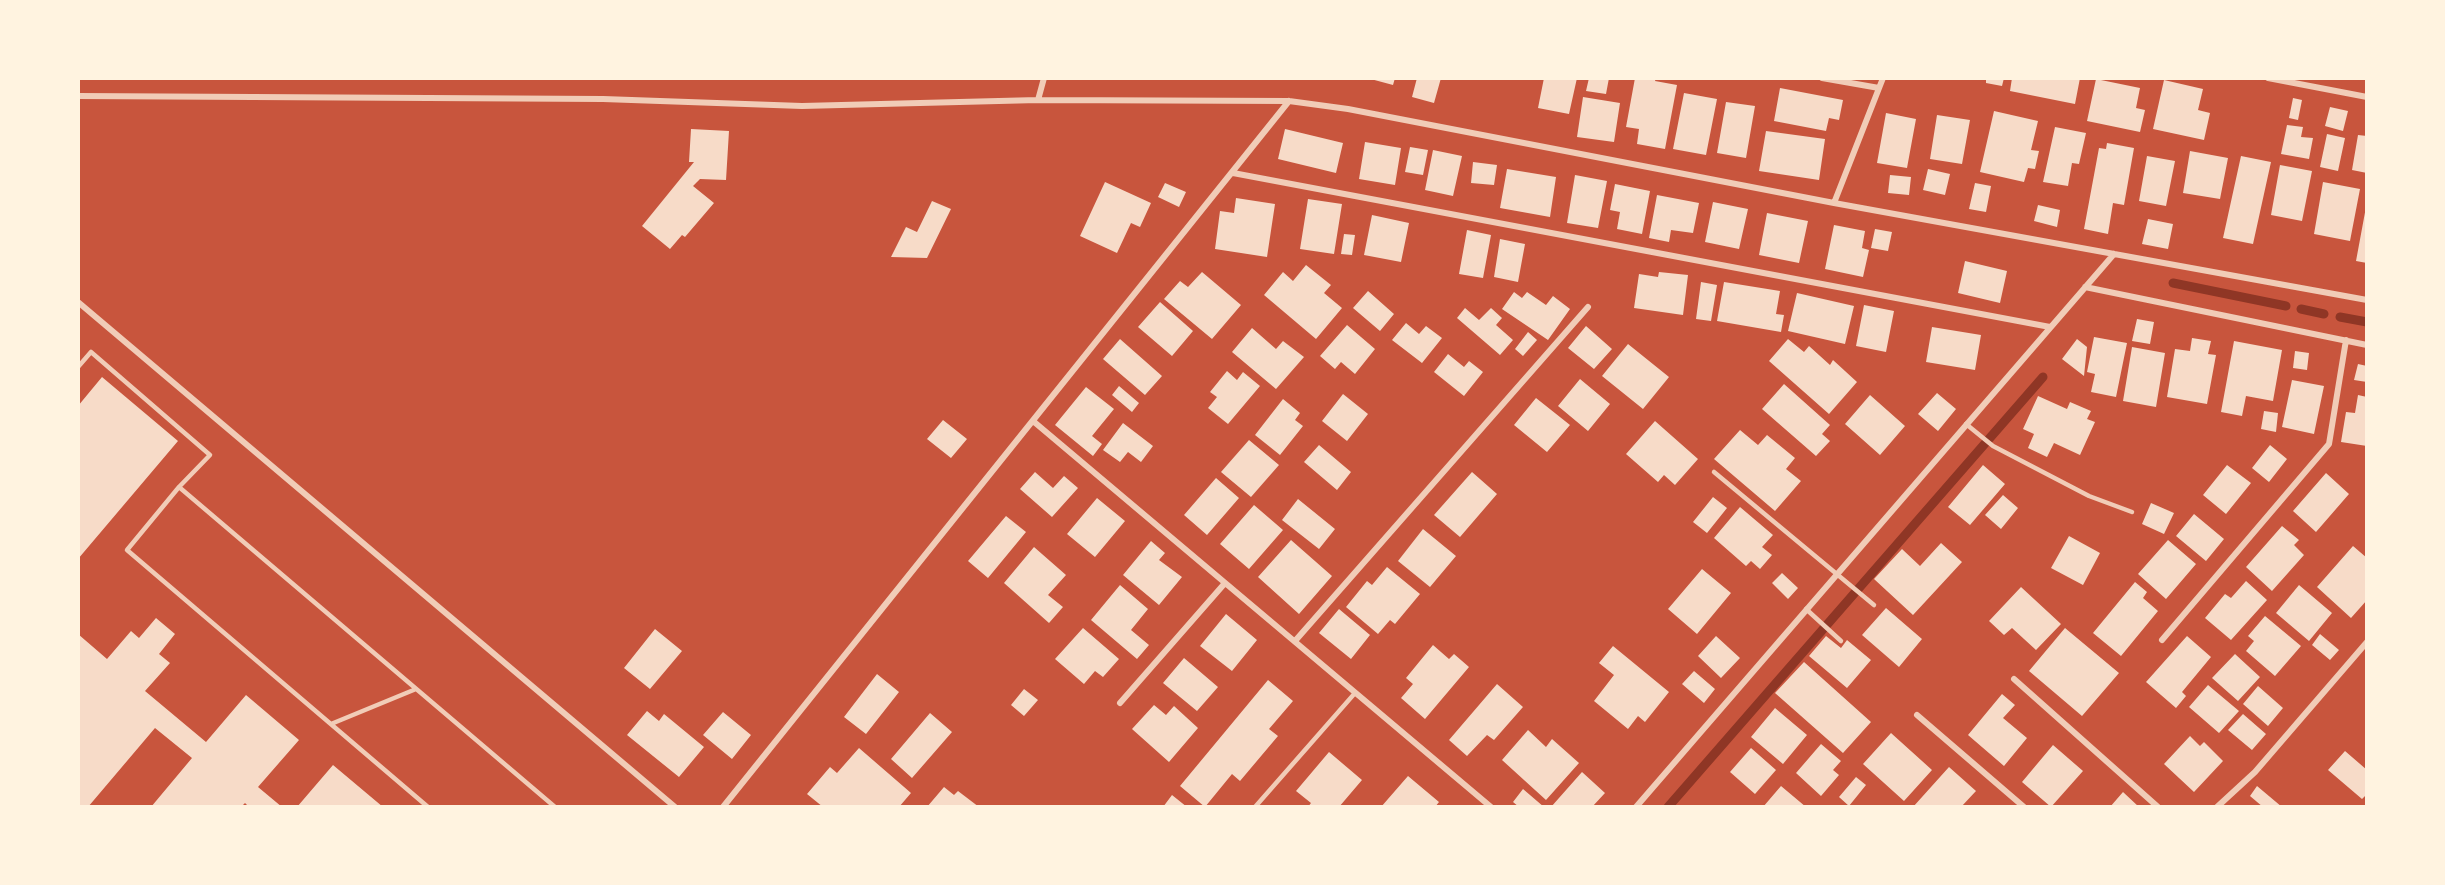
<!DOCTYPE html>
<html>
<head>
<meta charset="utf-8">
<style>
	body { margin:0 }
	#map { position:relative; width:2445px; height:885px; overflow:hidden; background:#c8553d; font-family:"Archivo Narrow",sans-serif }
	canvas { display:block }
	.frame { position:absolute; inset:0; border:80px solid #fff3e0; pointer-events:none }
</style>
</head>
<body>
<div id="map">
<canvas width="2445" height="885"></canvas>
<div class="frame"></div>
</div>
<script>
const g = document.querySelector('canvas').getContext('2d');
g.lineJoin = 'round';
const shape = rows => new Path2D(rows.map(r => 'M' + r).join(''));
function trace(path, color, width, dash) { g.strokeStyle = color; g.lineWidth = width; g.lineCap = dash ? 'butt' : 'round'; g.setLineDash(dash || []); g.stroke(path); }
function fillPath(path, color) { g.fillStyle = color; g.fill(path, 'evenodd'); }
const stream = shape([
	[2173,283,2286,306],
	[2301,309,2324,314],
	[2340,317,2367,322],
	[1668,807,2043,377]
]);
const building = shape([
	[1367,78,1395,78,1393,85],
	[1417,78,1441,78,1434,103,1412,97],
	[1544,78,1577,78,1569,114,1538,108],
	[1589,78,1609,78,1606,94,1586,91],
	[1635,78,1656,78,1655,81,1677,85,1665,149,1637,144,1639,129,1626,127],
	[1986,78,2004,78,2002,86,1986,83],
	[2012,78,2080,78,2075,104,2010,91],
	[2096,79,2140,88,2136,108,2145,110,2140,132,2087,121],
	[2164,80,2203,89,2198,110,2210,113,2204,140,2153,129],
	[1780,88,1843,100,1839,120,1829,118,1826,131,1774,121],
	[1684,93,1717,99,1706,155,1673,149],
	[1583,97,1620,103,1614,142,1577,137],
	[2293,98,2302,100,2298,120,2289,118],
	[1726,102,1755,106,1746,158,1717,153],
	[2330,107,2348,111,2343,131,2325,126],
	[1994,111,2038,121,2031,150,2039,151,2035,169,2028,168,2024,182,1980,172],
	[1886,113,1916,119,1907,168,1877,163],
	[1937,115,1970,120,1962,164,1930,159],
	[2287,125,2303,127,2301,137,2313,138,2309,159,2281,154],
	[2055,127,2086,133,2079,164,2072,163,2068,186,2043,182],
	[691,129,729,131,726,180,700,179,693,186,714,203,685,237,682,235,670,249,642,226,694,162,689,162],
	[1285,129,1343,143,1336,173,1278,159],
	[1766,131,1825,139,1819,180,1759,171],
	[2327,134,2345,138,2338,171,2320,167],
	[2358,135,2367,136,2367,173,2352,170],
	[1365,142,1401,148,1395,185,1359,179],
	[2107,143,2134,148,2124,205,2113,203,2108,234,2084,229,2099,148,2106,149],
	[1410,147,1428,150,1423,175,1405,172],
	[1433,150,1462,156,1453,196,1425,190],
	[2190,151,2228,158,2220,199,2183,193],
	[2147,156,2175,161,2166,206,2139,201],
	[2241,156,2271,162,2253,244,2223,238],
	[1473,162,1497,165,1494,185,1471,183],
	[2280,165,2312,171,2302,221,2271,215],
	[1507,169,1556,177,1550,217,1500,208],
	[1928,169,1950,174,1945,195,1923,190],
	[1575,175,1607,181,1598,228,1567,223],
	[1890,175,1911,177,1909,195,1888,193],
	[1105,182,1151,203,1140,227,1131,223,1117,253,1080,236],
	[2323,182,2360,189,2350,241,2314,234],
	[1165,183,1186,192,1179,207,1158,197],
	[1975,183,1991,186,1986,212,1969,209],
	[1615,184,1650,191,1642,234,1617,229,1620,212,1610,210],
	[1657,195,1699,203,1693,233,1671,230,1669,242,1649,238],
	[1236,198,1275,204,1267,257,1215,249,1220,211,1234,213],
	[1308,199,1342,204,1334,254,1300,249],
	[932,201,951,209,927,258,891,257,906,227,917,232],
	[1713,202,1748,209,1739,249,1705,242],
	[2038,205,2060,210,2057,227,2034,221],
	[2366,207,2367,207,2367,263,2356,261],
	[1767,213,1808,221,1799,263,1759,255],
	[1372,215,1409,223,1401,262,1364,255],
	[2148,219,2173,224,2168,249,2142,244],
	[1834,225,1865,231,1862,248,1869,250,1863,277,1825,269],
	[1875,229,1892,232,1888,251,1871,248],
	[1467,230,1491,235,1483,278,1459,274],
	[1344,234,1355,235,1352,255,1341,254],
	[1500,239,1525,244,1518,282,1494,277],
	[1965,261,2007,271,2000,303,1958,293],
	[1306,265,1331,285,1324,293,1342,308,1316,339,1264,295,1283,272,1293,281],
	[1202,272,1241,305,1212,339,1164,299,1180,281,1188,287],
	[1659,272,1688,275,1683,315,1634,308,1639,274,1658,277],
	[1701,282,1717,285,1711,321,1696,319],
	[1724,282,1780,291,1776,314,1784,315,1781,332,1717,321],
	[1368,291,1394,314,1380,331,1353,308],
	[1514,292,1522,298,1527,292,1546,305,1553,296,1570,309,1548,340,1502,309],
	[1797,293,1854,306,1845,344,1788,331],
	[1160,302,1193,331,1172,356,1138,327],
	[1864,305,1894,311,1886,352,1856,346],
	[1465,308,1479,320,1491,308,1502,318,1496,325,1513,340,1500,355,1457,318],
	[2137,319,2154,322,2150,344,2132,341],
	[1406,323,1419,334,1426,326,1442,338,1422,363,1392,340],
	[1347,325,1375,349,1355,374,1341,362,1335,369,1320,356],
	[1586,326,1612,349,1594,369,1568,348],
	[1932,327,1981,335,1975,370,1926,362],
	[1252,328,1276,349,1283,341,1304,357,1276,389,1232,352],
	[1528,332,1537,340,1523,356,1515,349],
	[2094,337,2127,343,2116,397,2091,392,2095,374,2087,372],
	[2192,338,2211,341,2208,354,2216,355,2207,404,2167,397,2175,349,2190,351],
	[1120,339,1162,376,1145,395,1103,359],
	[1788,339,1804,352,1809,346,1830,365,1833,360,1857,382,1829,414,1769,361],
	[2077,339,2087,347,2084,376,2062,359],
	[2234,341,2282,350,2273,401,2246,396,2242,416,2221,412],
	[1628,344,1669,377,1643,409,1602,376],
	[2132,347,2165,353,2156,407,2123,401],
	[2295,351,2309,353,2307,370,2293,368],
	[1448,354,1464,367,1469,361,1483,372,1464,396,1434,372],
	[2358,364,2367,366,2367,382,2354,380],
	[1227,371,1237,380,1243,372,1260,386,1228,424,1208,408,1217,397,1210,392],
	[102,377,178,441,78,559,78,406],
	[1580,379,1610,404,1588,431,1558,406],
	[2292,380,2324,386,2314,434,2282,427],
	[1784,384,1830,425,1822,434,1830,441,1816,456,1762,409],
	[1119,386,1139,403,1132,412,1112,395],
	[1086,387,1114,409,1092,436,1102,444,1093,456,1055,425],
	[1937,393,1956,409,1938,431,1918,414],
	[1343,394,1368,414,1347,441,1322,421],
	[1870,395,1905,426,1880,455,1845,424],
	[2358,395,2367,397,2367,446,2341,442,2346,412,2355,413],
	[2038,396,2067,409,2070,402,2091,411,2087,419,2095,422,2080,455,2054,443,2047,457,2028,448,2034,434,2023,429],
	[1536,398,1570,425,1547,452,1514,425],
	[1283,399,1300,413,1295,420,1303,426,1280,455,1255,435],
	[2264,411,2278,413,2276,432,2261,429],
	[943,420,967,439,951,458,927,439],
	[1655,421,1698,459,1675,485,1664,475,1658,482,1626,454],
	[1123,423,1153,446,1141,462,1128,452,1120,462,1103,450],
	[1740,430,1758,445,1767,435,1795,458,1786,469,1801,481,1775,511,1714,459],
	[1249,440,1279,465,1251,497,1221,472],
	[1319,445,1351,472,1337,490,1304,462],
	[2270,445,2287,459,2269,482,2252,468],
	[1983,465,2005,484,1970,525,1948,507],
	[2227,465,2251,483,2226,514,2203,495],
	[1035,472,1053,488,1064,476,1078,488,1052,517,1020,489],
	[1472,472,1497,494,1460,537,1434,515],
	[2326,473,2349,494,2316,532,2293,511],
	[1216,478,1239,498,1207,535,1184,515],
	[2003,495,2018,508,2001,529,1985,515],
	[1713,497,1727,508,1707,533,1693,522],
	[1097,498,1125,521,1095,557,1067,534],
	[1298,499,1335,529,1319,549,1282,520],
	[2151,503,2174,513,2164,534,2142,524],
	[1254,505,1283,530,1249,569,1220,544],
	[1740,507,1773,535,1762,547,1772,555,1760,569,1751,561,1746,566,1714,538],
	[2194,514,2224,539,2206,561,2176,536],
	[1006,516,1026,532,988,578,968,561],
	[2282,526,2299,540,2294,545,2304,555,2272,591,2246,567],
	[1423,529,1456,556,1430,587,1398,561],
	[2069,536,2100,553,2083,585,2051,568],
	[1291,540,1332,576,1299,614,1258,577],
	[2168,540,2196,564,2166,599,2138,574],
	[1151,541,1165,553,1159,560,1182,577,1159,605,1123,575],
	[1941,543,1962,562,1913,615,1874,579,1902,549,1920,566],
	[2353,546,2367,558,2367,600,2351,618,2317,587],
	[1034,547,1066,575,1048,595,1063,607,1049,623,1004,583],
	[1387,567,1420,594,1395,624,1390,620,1378,634,1346,607,1367,581,1372,585],
	[1702,569,1731,593,1697,634,1668,609],
	[1782,573,1798,588,1788,599,1772,583],
	[2246,581,2267,600,2231,640,2205,618,2225,594,2231,598],
	[2135,582,2147,592,2143,598,2158,611,2121,656,2093,633],
	[1120,585,1148,609,1131,630,1149,645,1137,659,1091,620],
	[2299,585,2332,613,2309,641,2276,613],
	[2021,587,2061,624,2036,650,2012,628,2004,635,1989,621],
	[1886,608,1922,639,1899,667,1862,635],
	[1339,609,1370,635,1351,659,1319,633],
	[1226,614,1257,640,1232,671,1200,646],
	[2265,616,2301,646,2275,676,2246,651,2254,641,2248,636],
	[156,618,175,634,159,654,170,663,145,691,206,742,246,695,299,740,258,787,282,807,249,807,245,803,241,807,151,807,192,758,155,728,88,807,78,807,78,634,107,659,131,631,139,638],
	[1083,628,1119,659,1103,677,1095,671,1084,684,1055,659],
	[2065,628,2119,673,2082,716,2029,671],
	[655,629,682,651,650,689,624,668],
	[2320,634,2339,650,2330,660,2312,645],
	[1716,636,1740,658,1721,678,1698,656],
	[1826,636,1841,648,1847,640,1871,660,1847,688,1809,656],
	[2187,636,2211,657,2182,692,2186,696,2176,708,2146,682],
	[1433,645,1449,659,1454,654,1469,667,1425,719,1401,698,1413,684,1406,678],
	[1613,646,1669,692,1645,722,1638,716,1628,729,1594,701,1614,675,1599,663],
	[2235,654,2260,677,2238,701,2212,678],
	[1184,658,1218,687,1197,711,1163,683],
	[1804,662,1871,722,1843,753,1775,693],
	[1694,671,1715,689,1704,703,1682,684],
	[877,674,899,692,866,734,844,717],
	[1268,680,1293,701,1269,729,1278,736,1240,781,1232,774,1205,807,1180,786],
	[1497,684,1523,707,1494,740,1487,735,1467,756,1449,740],
	[2208,685,2239,711,2219,733,2189,707],
	[2258,686,2283,708,2268,726,2243,704],
	[1024,689,1038,700,1024,716,1011,705],
	[2002,694,2015,705,2003,718,2027,738,2004,766,1968,735],
	[1154,705,1166,715,1174,706,1198,728,1169,762,1132,729],
	[1775,708,1807,735,1783,764,1751,737],
	[647,711,659,721,664,714,704,747,679,777,627,735],
	[723,712,751,735,732,759,703,735],
	[930,713,952,732,912,778,891,759],
	[2243,714,2266,734,2252,750,2228,730],
	[1528,730,1546,747,1552,739,1579,763,1546,800,1502,760],
	[1891,733,1932,770,1904,801,1863,764],
	[2190,736,2200,746,2204,742,2223,761,2194,792,2164,764],
	[1821,744,1841,761,1833,770,1839,775,1821,796,1796,773],
	[2053,745,2083,771,2051,807,2022,782],
	[859,748,911,793,899,807,823,807,807,794,830,767,837,773],
	[1751,748,1776,770,1755,794,1730,772],
	[2345,751,2367,770,2367,794,2362,799,2328,770],
	[1329,752,1362,780,1339,807,1308,807,1311,803,1296,791],
	[333,765,383,807,297,807],
	[1949,767,1976,791,1961,807,1913,807],
	[1582,772,1605,793,1592,807,1551,807],
	[1408,776,1439,802,1435,807,1381,807],
	[1856,777,1866,785,1849,806,1839,797],
	[1781,786,1806,807,1763,807],
	[2257,786,2282,807,2263,807,2250,796],
	[944,787,954,795,958,791,979,807,927,807],
	[1523,789,1544,807,1519,807,1513,802],
	[2123,792,2139,807,2110,807],
	[1172,795,1187,807,1163,807]
]);
const service = shape([
	[78,367,91,352,210,455,179,487],
	[1966,424,1993,446,2089,496,2132,512],
	[1714,472,1874,605],
	[1806,609,1841,641],
	[331,724,416,689],
	[428,807,127,550,179,487,555,807],
	[1255,807,1355,693]
]);
const minor = shape([
	[1822,78,1879,88],
	[2268,78,2367,97],
	[78,96,603,99,802,106,1038,100,1289,101,1348,109,1834,203,2367,300],
	[1038,100,1044,78],
	[1233,173,2050,327],
	[1834,203,1883,78],
	[2085,287,2367,345],
	[78,302,675,807],
	[1033,421,1491,807],
	[2162,640,2329,444,2346,340],
	[1295,641,1588,307],
	[2014,679,2158,807],
	[1120,703,1225,583],
	[1917,715,2024,807],
	[723,807,1289,101],
	[1636,807,2114,254],
	[2217,807,2255,772,2367,642]
]);
trace(stream, '#8f3625', 9);
fillPath(building, '#f7dbc8');
trace(service, '#f1ccb7', 4.5);
trace(minor, '#f1ccb7', 6);
</script>
</body>
</html>
